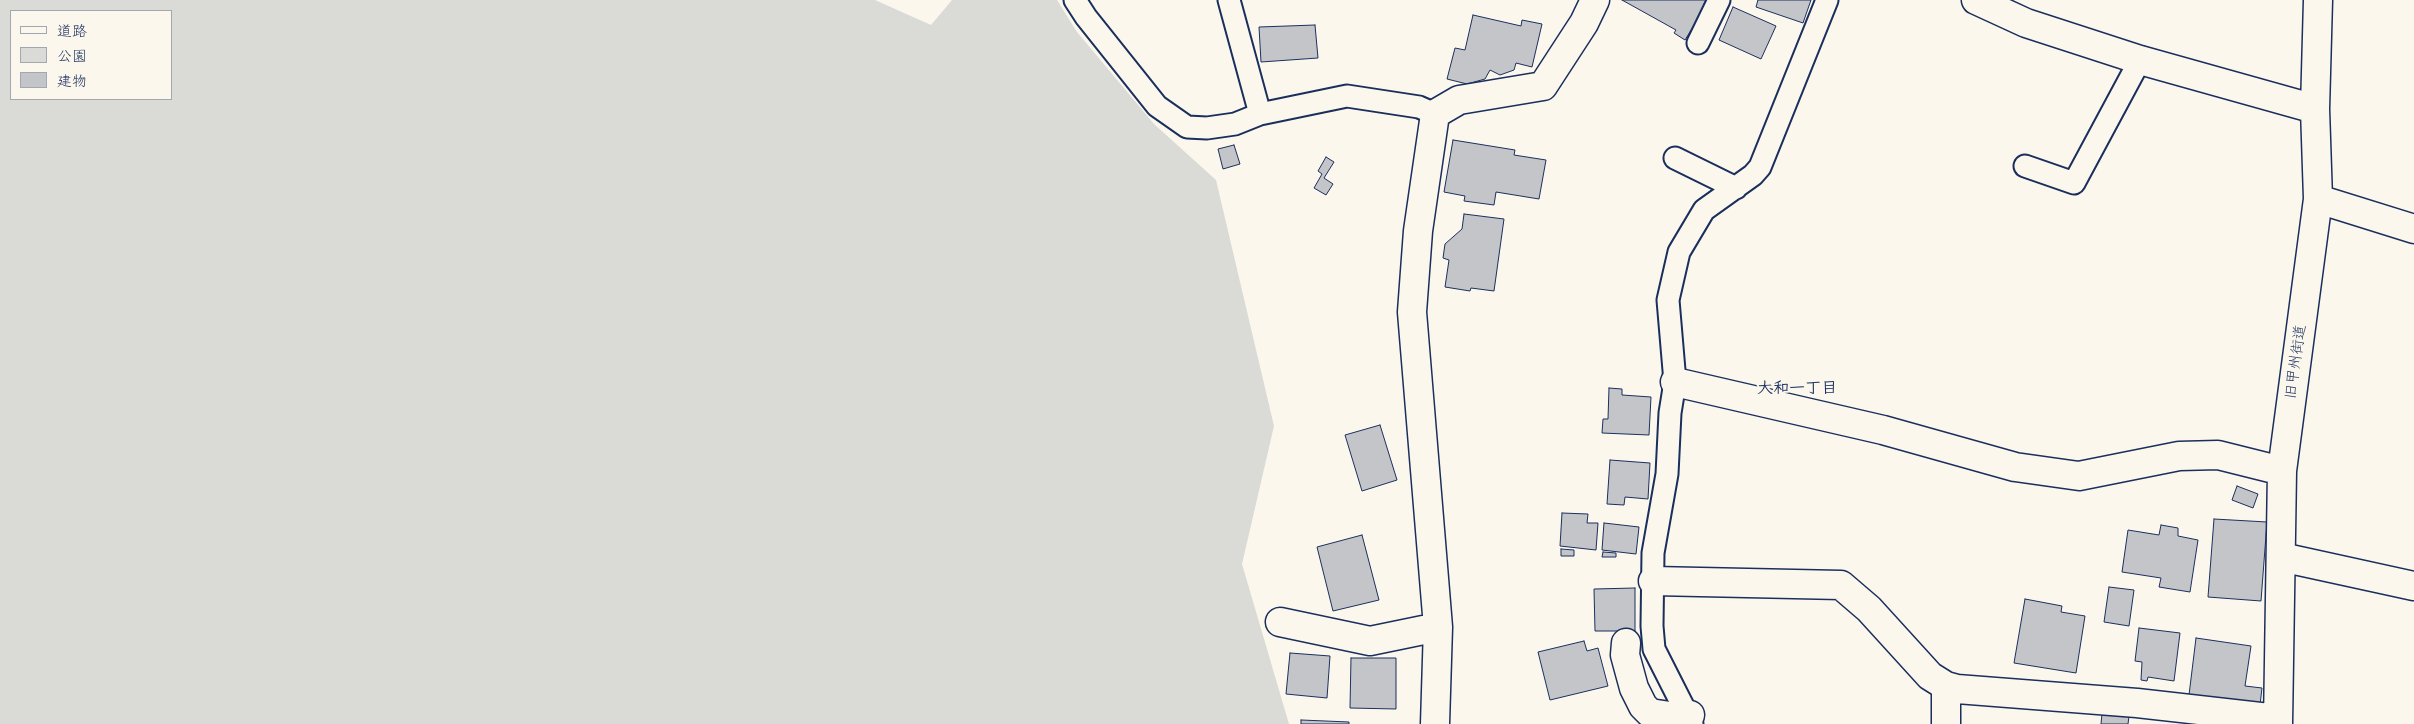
<!DOCTYPE html>
<html>
<head>
<meta charset="utf-8">
<style>
	body { margin:0 }
	#map { position:relative; width:2414px; height:724px; overflow:hidden; background:#fbf7ec; font-family:"Shantell Sans","Klee One",sans-serif }
	canvas { display:block }
	.legend { position:absolute; left:10px; top:10px; width:162px; height:90px; box-sizing:border-box; background:#fbf7ec; border:1px solid #a1a7b3; margin:0; padding:6px 9px; list-style:none; font-size:15px; color:#1b2f5e }
	.legend li { display:flex; align-items:center; gap:10px; height:25px }
	.legend b { width:25px; border:1px solid #a1a7b3 }
</style>
</head>
<body>
<div id="map">
<canvas width="2414" height="724"></canvas>
<ul class="legend">
<li><b style="height:6px;background:#fbf7ec"></b>道路</li>
<li><b style="height:14px;background:#dadad7"></b>公園</li>
<li><b style="height:14px;background:#c3c5c9"></b>建物</li>
</ul>
</div>
<script>
const g = document.querySelector('canvas').getContext('2d');
g.lineJoin = 'round';
function fillPath(path, color) { g.fillStyle = color; g.fill(path, 'evenodd'); }
const shape = rows => new Path2D(rows.map(r => 'M' + r).join(''));
function trace(path, color, width, dash) { g.strokeStyle = color; g.lineWidth = width; g.lineCap = dash ? 'butt' : 'round'; g.setLineDash(dash || []); g.stroke(path); }
function drawText(font, color, halo, rows, align = 'center') {
  g.font = font + ' "Shantell Sans","Klee One",sans-serif'; g.lineWidth = 4; g.setLineDash([]); g.textBaseline = 'middle'; g.strokeStyle = halo; g.fillStyle = color; for (const [text, x, y, turn = 0] of rows) {
    g.save(); g.translate(x, y); g.rotate((+turn || 0) * Math.PI / 180); g.textAlign = isNaN(turn) ? turn : align; if (halo) g.strokeText(text, 0, 0); g.fillText(text, 0, 0); g.restore();
  }
}
const green = shape([
	[0,0,875,0,931,25,952,0,1057,0,1077,32,1154,124,1216,180,1274,426,1242,564,1289,724,0,724],
	[11,11,171,11,171,99,11,99]
]);
const building = shape([
	[1622,0,1706,0,1704,4,1706,8,1695,28,1693,27,1685,40,1674,33,1676,30,1622,0],
	[1758,0,1811,0,1803,23,1756,7,1758,0],
	[1733,7,1776,26,1761,59,1719,40,1733,7],
	[1473,15,1521,26,1522,20,1542,24,1532,67,1516,63,1514,70,1500,75,1490,70,1485,79,1467,84,1447,79,1455,48,1465,50,1473,15],
	[1315,25,1318,58,1261,62,1259,27,1315,25],
	[1453,140,1515,150,1514,155,1546,160,1539,199,1496,192,1494,205,1464,201,1465,196,1444,192,1453,140],
	[1234,145,1240,164,1223,169,1218,149,1234,145],
	[1326,157,1334,162,1324,178,1333,184,1326,195,1314,188,1322,174,1318,171,1326,157],
	[1464,214,1504,219,1494,291,1471,288,1470,291,1445,287,1449,260,1443,258,1445,244,1462,229,1464,214],
	[1609,388,1622,389,1622,395,1651,397,1649,435,1602,433,1603,419,1608,419,1609,388],
	[1380,425,1397,480,1362,491,1345,435,1380,425],
	[1610,460,1650,463,1648,499,1625,497,1624,505,1607,504,1610,460],
	[2237,486,2258,494,2253,508,2232,500,2237,486],
	[1562,513,1588,514,1587,523,1598,523,1596,550,1560,546,1562,513],
	[2214,519,2267,522,2261,601,2208,597,2214,519],
	[1604,523,1639,527,1636,554,1602,550,1604,523],
	[2161,525,2178,528,2178,536,2198,540,2190,592,2159,587,2161,578,2122,572,2128,530,2159,535,2161,525],
	[1362,535,1379,600,1333,611,1317,547,1362,535],
	[1561,549,1574,550,1574,556,1561,556,1561,549],
	[1603,552,1616,553,1616,557,1602,557,1603,552],
	[2109,587,2134,590,2129,626,2104,622,2109,587],
	[1635,588,1635,631,1595,631,1594,589,1635,588],
	[2025,599,2062,606,2061,612,2085,616,2076,673,2014,663,2025,599],
	[2139,628,2180,633,2174,681,2148,677,2147,681,2141,680,2142,662,2135,661,2139,628],
	[2196,638,2251,646,2245,686,2262,688,2260,705,2189,695,2196,638],
	[1584,641,1587,651,1598,648,1608,686,1550,700,1538,652,1584,641],
	[1290,653,1330,656,1327,698,1286,694,1290,653],
	[1351,658,1396,658,1396,709,1350,708,1351,658],
	[2102,714,2129,716,2128,724,2101,724,2102,714],
	[1301,720,1349,722,1349,724,1301,724,1301,720]
]);
const lane = shape([
	[1075,0,1086,17,1157,106,1187,127,1207,128,1235,124,1260,114,1347,96,1419,107,1435,114],
	[1229,0,1260,114],
	[1698,43,1719,0],
	[1675,158,1736,188],
	[2025,166,2074,183,2140,60],
	[1692,724,1654,649,1652,626,1653,553,1667,474,1670,413,1675,382,1668,300,1679,252,1704,210,1753,175,1760,167,1827,0]
]);
const street = shape([
	[1976,0,2026,23,2140,60,2315,109],
	[2318,199,2414,229],
	[1675,382,1883,430,2015,467,2079,476,2179,456,2218,455,2282,471],
	[2281,557,2414,586],
	[1653,581,1841,585,1869,609,1930,676,1946,686,1957,689,2137,703,2278,719],
	[1280,622,1370,641,1438,627],
	[1626,643,1625,655,1634,688,1643,706,1650,713,1670,716,1690,715],
	[1435,724,1438,627,1412,312,1418,231,1435,114,1459,100,1543,86,1584,23,1595,0],
	[1946,724,1946,686],
	[2278,724,2282,471,2318,199,2315,109,2318,0]
]);
const streetNames = [
	["旧甲州街道",2296,362,-82]
];
const neighbourhoodNames = [
	["大和一丁目",1797,389]
];
fillPath(green, '#dadad7');
fillPath(building, '#c3c5c9');
trace(building, '#1b2f5e', 1);
trace(lane, '#1b2f5e', 25);
trace(street, '#1b2f5e', 31);
trace(lane, '#fbf7ec', 21);
trace(street, '#fbf7ec', 28);
drawText('15px', '#1b2f5e', '#fbf7ec', streetNames);
drawText('bold 16px', '#1b2f5e', '#fbf7ec', neighbourhoodNames);
</script>
</body>
</html>
